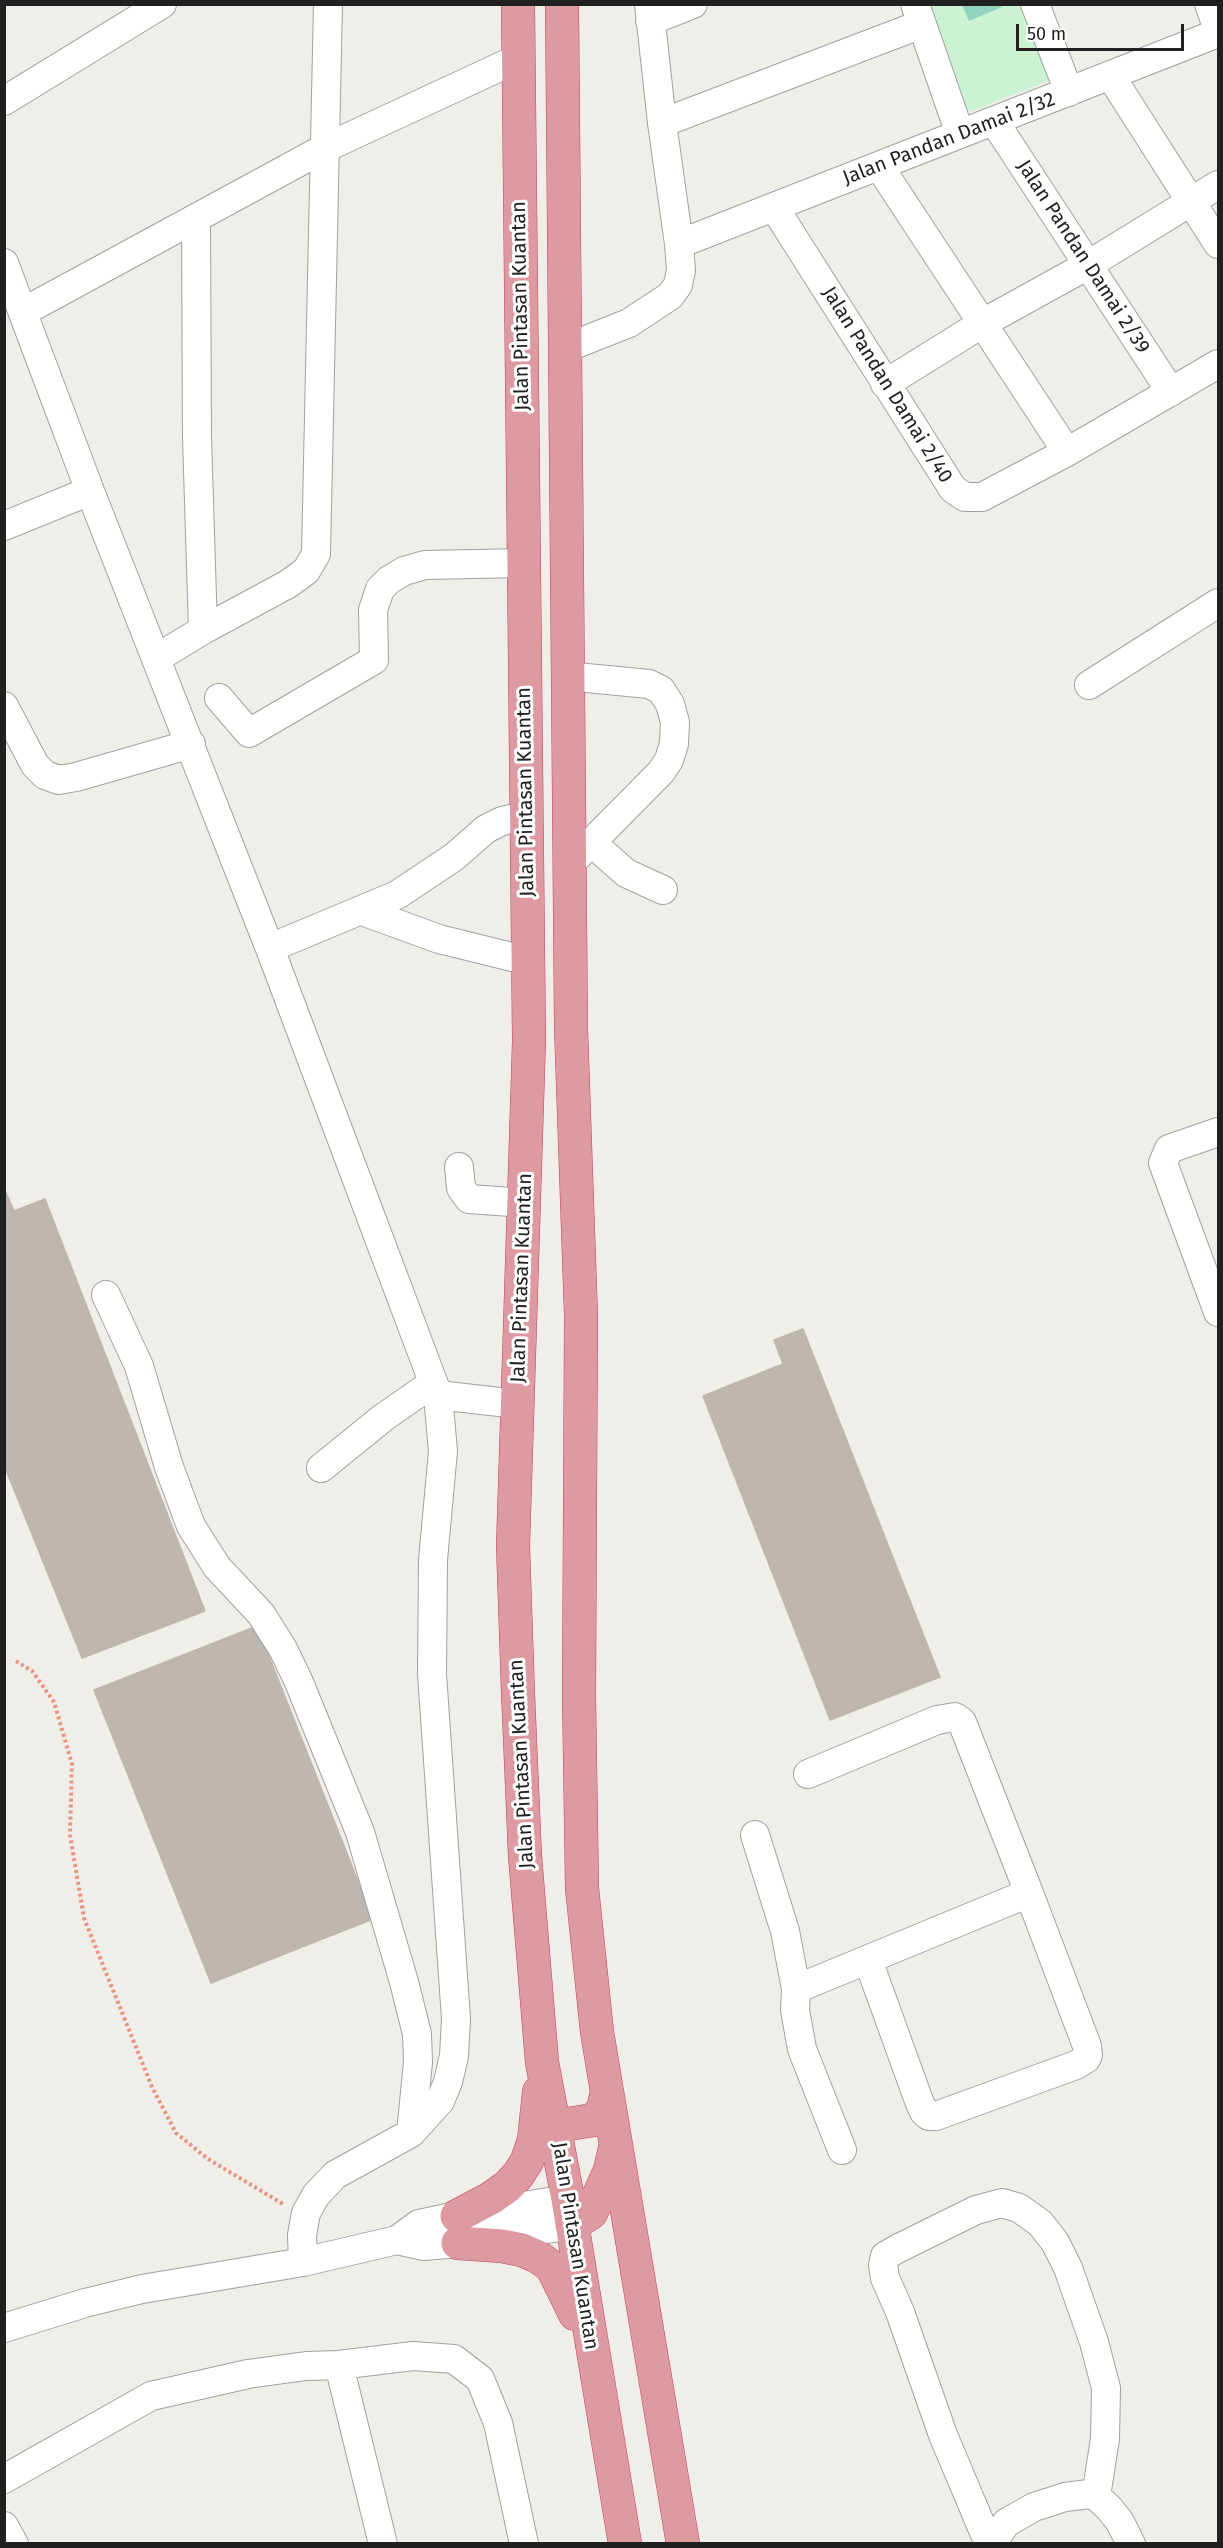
<!DOCTYPE html>
<html>
<head>
<meta charset="utf-8">
<style>
	body { margin:0 }
	#map { position:relative; width:1223px; height:2548px; overflow:hidden; background:#f0eee8; font-family:"Fira Sans",sans-serif }
	canvas { display:block }
	.frame { position:absolute; inset:0; border:6px solid #202020; pointer-events:none }
	.scale { position:absolute; left:1016px; top:24px; width:168px; height:27px; box-sizing:border-box; border:3px solid #202020; border-top:0; padding-left:8px; font-size:18px; line-height:21px; white-space:nowrap; color:#202020; -webkit-text-stroke:4px #fff; paint-order:stroke }
</style>
</head>
<body>
<div id="map">
<canvas width="1223" height="2548"></canvas>
<div class="frame"></div>
<div class="scale">50 m</div>
</div>
<script>
const g = document.querySelector('canvas').getContext('2d');
g.lineJoin = 'round';
function fillPath(path, color) { g.fillStyle = color; g.fill(path, 'evenodd'); }
const shape = rows => new Path2D(rows.map(r => 'M' + r).join(''));
function trace(path, color, width, dash) { g.strokeStyle = color; g.lineWidth = width; g.lineCap = dash ? 'butt' : 'round'; g.setLineDash(dash || []); g.stroke(path); }
function drawText(font, color, halo, rows, align = 'center') {
  g.font = font + ' "Fira Sans",sans-serif'; g.lineWidth = 6; g.setLineDash([]); g.textBaseline = 'middle'; g.strokeStyle = halo; g.fillStyle = color; for (const [text, x, y, turn = 0] of rows) {
    g.save(); g.translate(x, y); g.rotate((+turn || 0) * Math.PI / 180); g.textAlign = isNaN(turn) ? turn : align; if (halo) g.strokeText(text, 0, 0); g.fillText(text, 0, 0); g.restore();
  }
}
const park = shape([
	[927,5,1030,5,1058,77,969,112]
]);
const pitch = shape([
	[962,5,1001,5,1002,7,969,21]
]);
const building = shape([
	[4,1188,14,1211,45,1199,205,1611,82,1658,4,1465,4,1188],
	[803,1329,940,1677,830,1720,703,1396,783,1364,774,1340,803,1329],
	[257,1626,373,1919,211,1983,94,1690,257,1626]
]);
const path = shape([
	[16,1661,32,1671,54,1702,72,1764,70,1835,84,1918,152,2087,176,2133,208,2159,283,2204]
]);
const minor = shape([
	[915,4,960,134],
	[1035,4,1069,92],
	[1209,4,1218,30],
	[650,21,693,4],
	[1110,75,1218,244],
	[4,101,162,4],
	[994,121,1171,392],
	[662,123,922,24],
	[879,166,1067,452],
	[774,207,953,489,965,497,982,497,1067,452,1218,364],
	[196,218,197,438,203,630],
	[679,244,1218,33],
	[4,263,90,491,272,954,438,1395,517,1404],
	[23,312,323,149,519,58],
	[566,348,629,323,670,296,678,285,681,270,679,244,662,123,649,4],
	[885,384,983,323,1088,265,1218,185],
	[4,526,90,491],
	[157,658,203,630,288,584,306,571,316,554,328,4],
	[566,676,649,684,661,690,670,704,675,722,674,744,669,760,661,772,568,866],
	[1089,685,1218,603],
	[219,698,249,733,374,660,373,610,380,589,389,580,404,571,425,565,524,563],
	[4,706,35,765,45,775,59,780,76,777,191,744],
	[592,843,626,873,663,890],
	[362,911,439,939,528,961],
	[270,948,397,895,454,857,486,829,502,821,527,815],
	[1218,1132,1169,1149,1163,1163,1218,1312],
	[459,1167,461,1188,469,1199,525,1203],
	[106,1295,139,1366,169,1467,191,1526,217,1567,261,1614,283,1649,298,1680,360,1832,404,1982,417,2034,418,2062,411,2133],
	[321,1468,384,1417,433,1383],
	[755,1835,785,1931,796,1989,795,2010,802,2049,842,2150],
	[868,1960,919,2101,924,2112,929,2116,936,2116,1076,2065,1086,2059,1088,2055,1087,2046,1029,1893],
	[796,1989,1029,1893,962,1722,955,1717,937,1720,808,1774],
	[397,2240,424,2246,458,2243,572,2225],
	[303,2262,302,2235,306,2213,316,2195,335,2175,411,2133,440,2101,448,2082,454,2056,456,2019,432,1674,433,1560,443,1451,438,1395],
	[4,2328,85,2303,142,2289,303,2262,397,2240,419,2224,457,2216,568,2199],
	[339,2365,383,2544],
	[4,2479,151,2396,248,2374,306,2366,339,2365,413,2356,454,2359,480,2379,498,2423,524,2544],
	[4,2526,14,2544],
	[989,2544,943,2435,900,2312,885,2278,883,2265,885,2256,897,2249,976,2210,1002,2203,1019,2208,1040,2223,1055,2242,1068,2268,1094,2342,1106,2388,1105,2439,1096,2496],
	[992,2544,1006,2523,1034,2507,1065,2497,1089,2494,1096,2496,1109,2508,1120,2522,1131,2544]
]);
const highway = shape([
	[518,4,529,1041,513,1546,518,1693,525,1856,542,2062,568,2199,625,2544],
	[562,4,571,1028,581,1316,579,1696,582,1888,597,2032,683,2544],
	[556,2126,593,2120,603,2110,607,2092],
	[457,2216,491,2198,508,2186,518,2175,527,2161,534,2140,539,2092],
	[572,2225,591,2213,610,2170,615,2148],
	[458,2243,502,2246,522,2250,538,2257,552,2267,575,2314]
]);
const streetNames = [
	["Jalan Pandan Damai 2/32",949,139,-21],
	["Jalan Pandan Damai 2/39",1083,257,57],
	["Jalan Pintasan Kuantan",521,306,-91],
	["Jalan Pandan Damai 2/40",887,385,58],
	["Jalan Pintasan Kuantan",526,792,-91],
	["Jalan Pintasan Kuantan",522,1278,-88],
	["Jalan Pintasan Kuantan",522,1764,-93],
	["Jalan Pintasan Kuantan",575,2246,81]
];
fillPath(park, '#cbf3d2');
fillPath(pitch, '#90d4bf');
fillPath(building, '#bdb6b1');
trace(building, '#bfb6ac', 1.5);
trace(minor, '#a1a1a1', 30);
trace(highway, '#c63d61', 34);
trace(path, '#e99380', 4, [3, 3]);
trace(minor, '#fff', 28);
trace(highway, '#dd9aa1', 33);
drawText('20px', '#202020', '#fff', streetNames);
</script>
</body>
</html>
